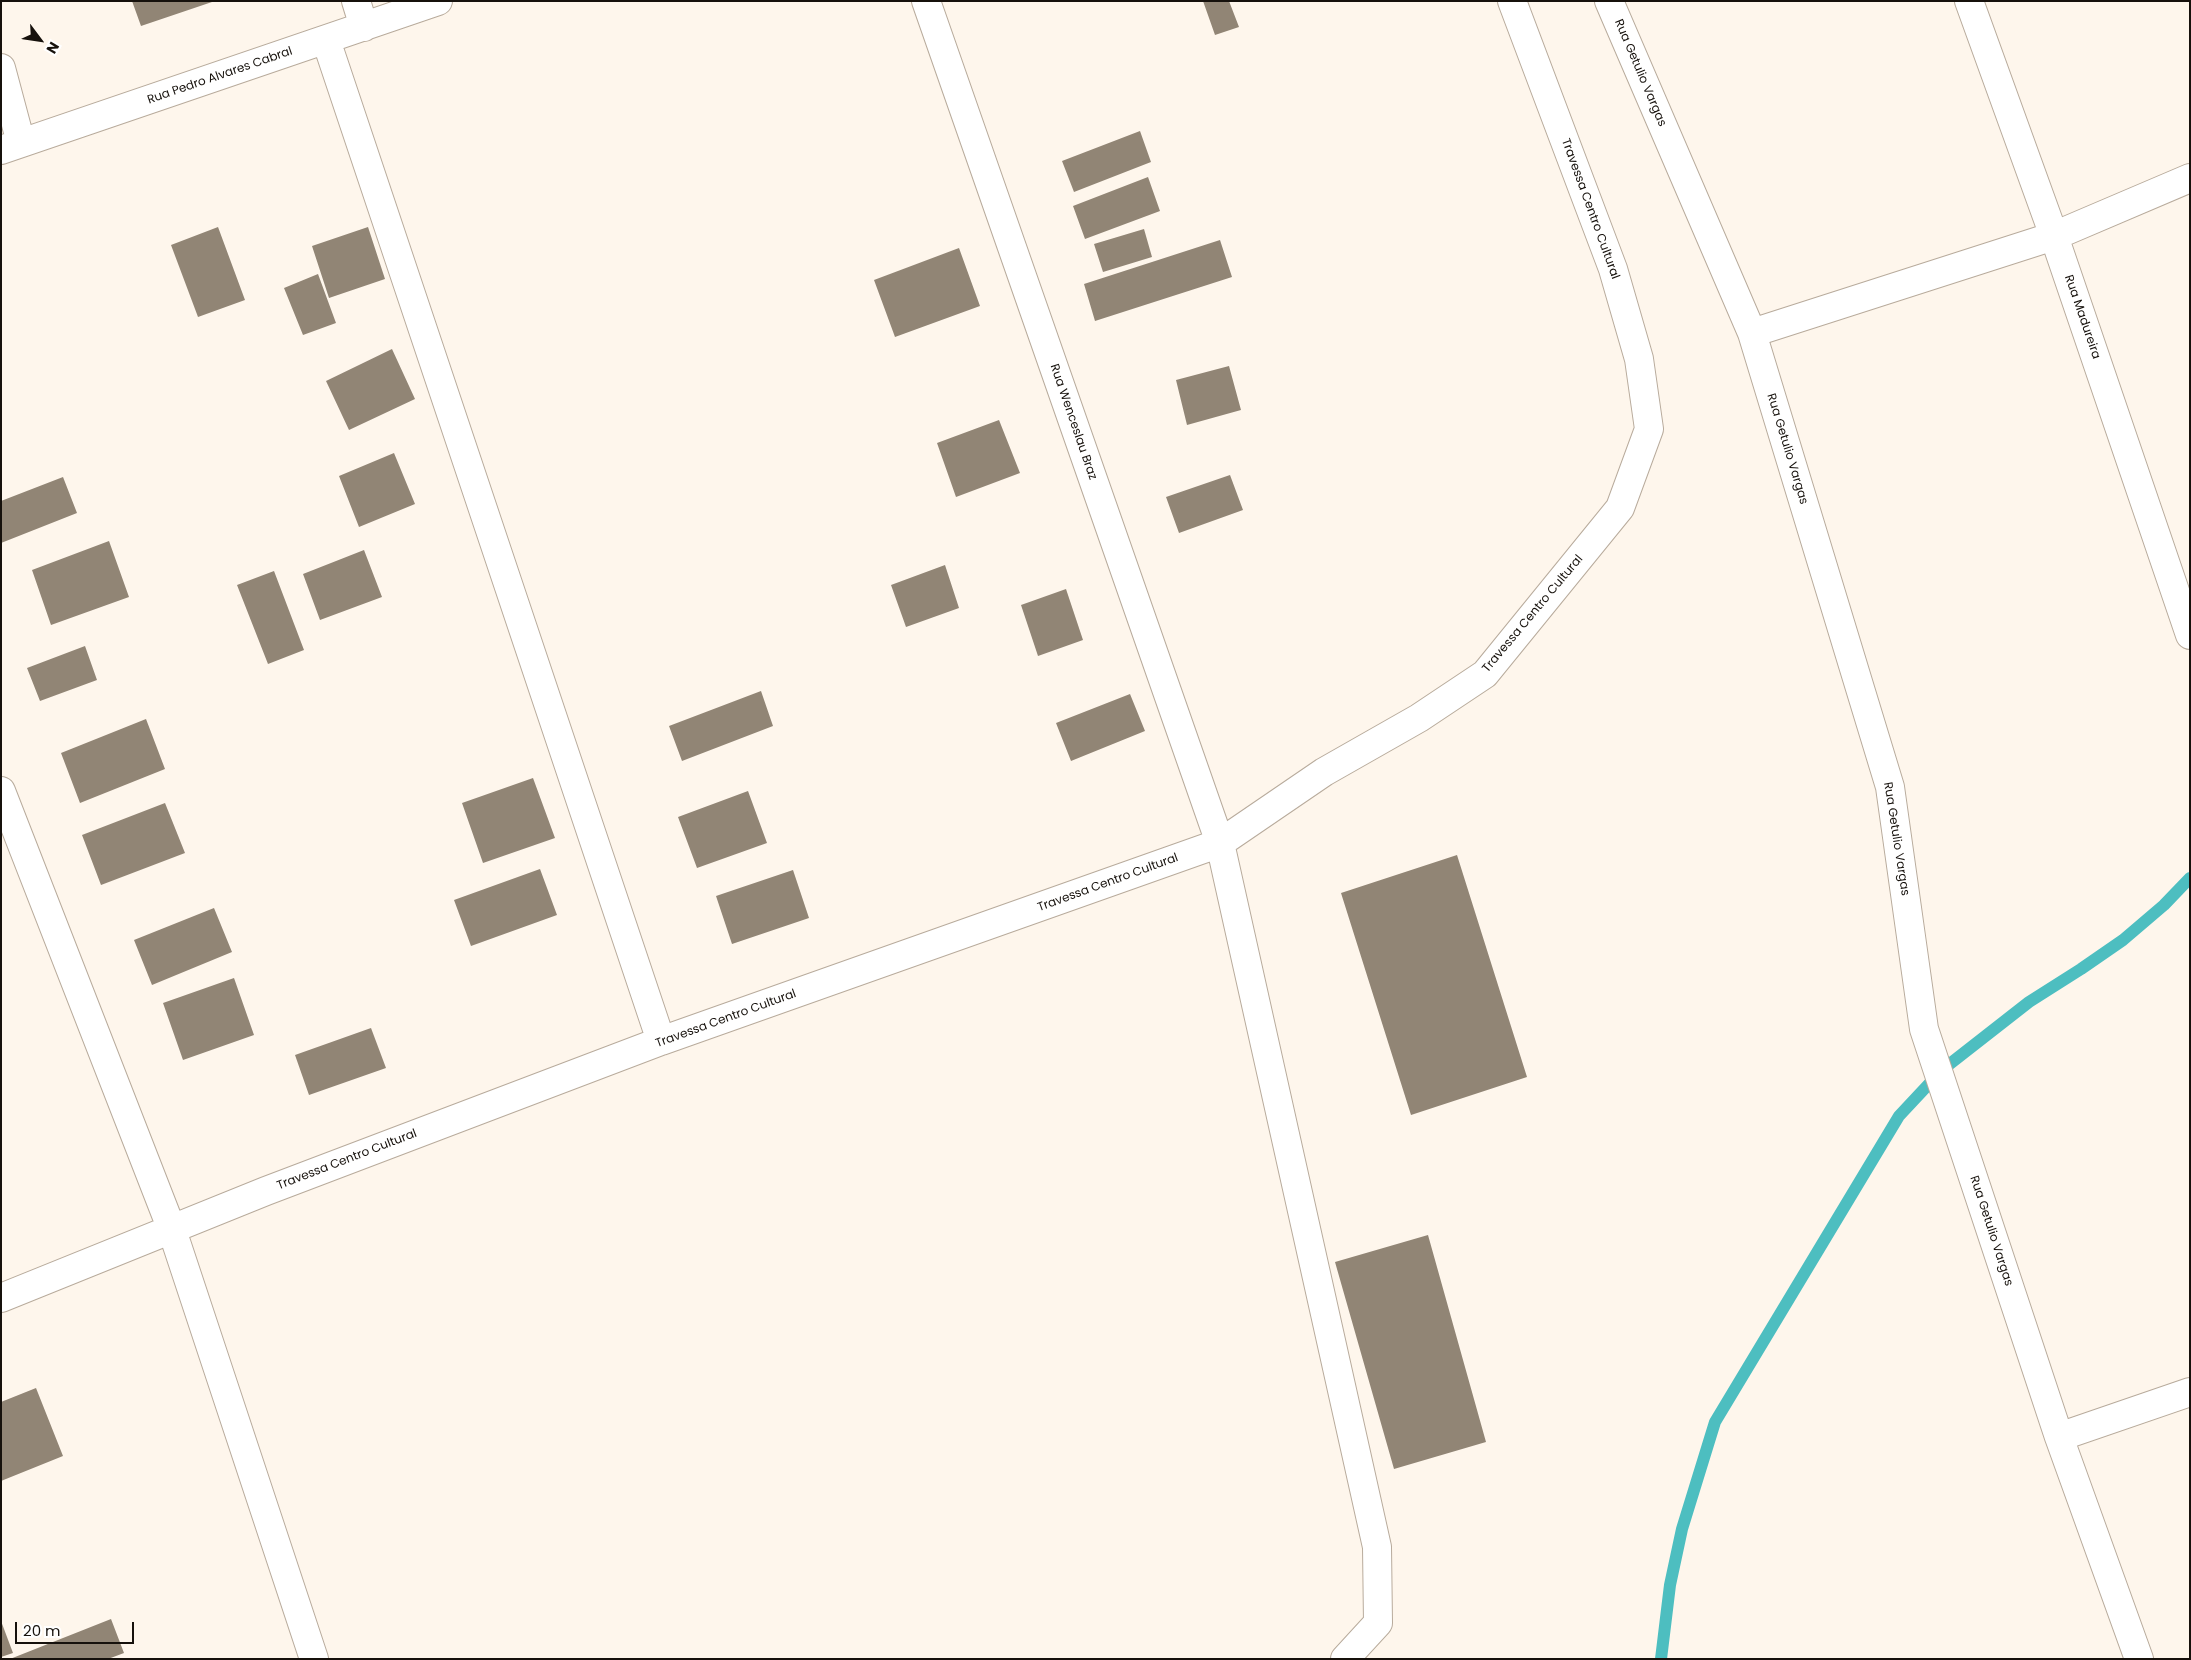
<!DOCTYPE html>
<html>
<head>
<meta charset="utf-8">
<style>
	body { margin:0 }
	#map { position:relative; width:2191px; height:1660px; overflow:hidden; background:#fef6ec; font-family:Poppins,sans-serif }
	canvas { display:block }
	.frame { position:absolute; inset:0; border:2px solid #16110c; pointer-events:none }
	.north { position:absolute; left:15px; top:15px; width:50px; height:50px; -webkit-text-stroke:4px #fff; paint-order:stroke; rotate:121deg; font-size:14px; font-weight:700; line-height:20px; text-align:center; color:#16110c }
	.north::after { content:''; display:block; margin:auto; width:18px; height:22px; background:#16110c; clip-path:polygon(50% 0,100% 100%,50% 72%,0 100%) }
	.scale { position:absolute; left:15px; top:1622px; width:119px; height:22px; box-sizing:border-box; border:2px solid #16110c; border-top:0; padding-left:6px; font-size:15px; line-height:18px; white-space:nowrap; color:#16110c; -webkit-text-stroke:4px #fff; paint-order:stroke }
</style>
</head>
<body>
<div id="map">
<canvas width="2191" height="1660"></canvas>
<div class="frame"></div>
<div class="north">N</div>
<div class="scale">20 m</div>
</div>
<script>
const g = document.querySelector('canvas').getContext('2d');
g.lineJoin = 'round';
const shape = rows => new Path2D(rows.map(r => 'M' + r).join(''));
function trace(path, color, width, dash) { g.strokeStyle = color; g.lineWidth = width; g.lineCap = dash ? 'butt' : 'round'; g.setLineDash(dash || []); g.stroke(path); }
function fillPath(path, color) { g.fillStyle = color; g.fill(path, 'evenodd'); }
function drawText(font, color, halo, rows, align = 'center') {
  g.font = font + ' Poppins,sans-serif'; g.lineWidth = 4; g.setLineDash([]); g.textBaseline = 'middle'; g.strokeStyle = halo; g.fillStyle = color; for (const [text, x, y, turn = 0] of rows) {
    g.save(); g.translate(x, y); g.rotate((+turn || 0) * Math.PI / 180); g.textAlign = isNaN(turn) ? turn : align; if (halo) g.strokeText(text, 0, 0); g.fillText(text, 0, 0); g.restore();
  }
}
const stream = shape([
	[1661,1659,1670,1585,1682,1529,1715,1422,1899,1116,1942,1070,2029,1002,2081,969,2123,940,2164,905,2190,878]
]);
const building = shape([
	[132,1,212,1,212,2,141,26],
	[1203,1,1229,1,1239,27,1215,35],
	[1140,131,1151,162,1074,192,1062,161],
	[1148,177,1160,211,1085,239,1073,206],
	[218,227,245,300,198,317,171,245],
	[368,227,385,279,329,298,312,246],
	[1144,229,1152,257,1103,272,1094,244],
	[1220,240,1232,277,1095,321,1084,284],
	[959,248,980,306,895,337,874,280],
	[318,274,336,323,303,335,284,288],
	[392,349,415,399,349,430,326,381],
	[1229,366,1241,410,1187,425,1176,380],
	[999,420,1020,473,956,497,937,443],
	[394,453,415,504,359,527,339,476],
	[1230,475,1243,510,1179,533,1166,497],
	[63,477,77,513,1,543,1,501],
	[109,541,129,597,51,625,32,570],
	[364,550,382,597,320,620,303,574],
	[945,565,959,608,906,627,891,585],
	[274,571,304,650,268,664,237,585],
	[1066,589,1083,640,1038,656,1021,605],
	[85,646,97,680,40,701,27,668],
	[761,691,773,726,682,761,669,726],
	[1130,694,1145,731,1071,761,1056,723],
	[146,719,165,769,80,803,61,753],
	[533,778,555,838,483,863,462,803],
	[748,791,767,843,697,868,678,817],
	[165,803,185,853,101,885,82,835],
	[1457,855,1527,1077,1411,1115,1341,893],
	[540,869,557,915,471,946,454,900],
	[793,870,809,918,732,944,716,896],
	[214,908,232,952,152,985,134,940],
	[234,978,254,1035,183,1060,163,1003],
	[371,1028,386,1068,309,1095,295,1055],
	[1428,1235,1486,1442,1394,1469,1335,1262],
	[36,1388,63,1456,1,1481,1,1402],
	[111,1619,124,1653,108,1659,10,1659],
	[1,1621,13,1653,1,1657]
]);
const minor = shape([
	[356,1,364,27],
	[926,1,1220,843,1377,1547,1378,1623,1345,1659],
	[1609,1,1752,333,1890,787,1924,1029,2059,1437,2139,1659],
	[1969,1,2054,236,2190,635],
	[326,40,661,1041],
	[1,68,21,143],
	[1,150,438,1],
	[1752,333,2054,236,2190,178],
	[1,791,172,1230,314,1659],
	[1,1298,266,1191,661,1041,1220,843,1324,772,1419,718,1485,674,1620,508,1649,429,1639,359,1613,269,1512,1],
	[2059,1437,2190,1392]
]);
const streetNames = [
	["Rua Getulio Vargas",1640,73,67],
	["Rua Pedro Alvares Cabral",220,76,-19],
	["Travessa Centro Cultural",1590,209,70],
	["Rua Madureira",2082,317,71],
	["Rua Wenceslau Braz",1073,422,71],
	["Rua Getulio Vargas",1787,449,73],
	["Travessa Centro Cultural",1533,614,-50],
	["Rua Getulio Vargas",1896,839,81],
	["Travessa Centro Cultural",1108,883,-20],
	["Travessa Centro Cultural",726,1019,-20],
	["Travessa Centro Cultural",347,1160,-21],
	["Rua Getulio Vargas",1991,1231,72]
];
trace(stream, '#4dbec0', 12);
fillPath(building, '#918575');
trace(minor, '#b8ab9c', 30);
trace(minor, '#fff', 28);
drawText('12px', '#16110c', '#fff', streetNames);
</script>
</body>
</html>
